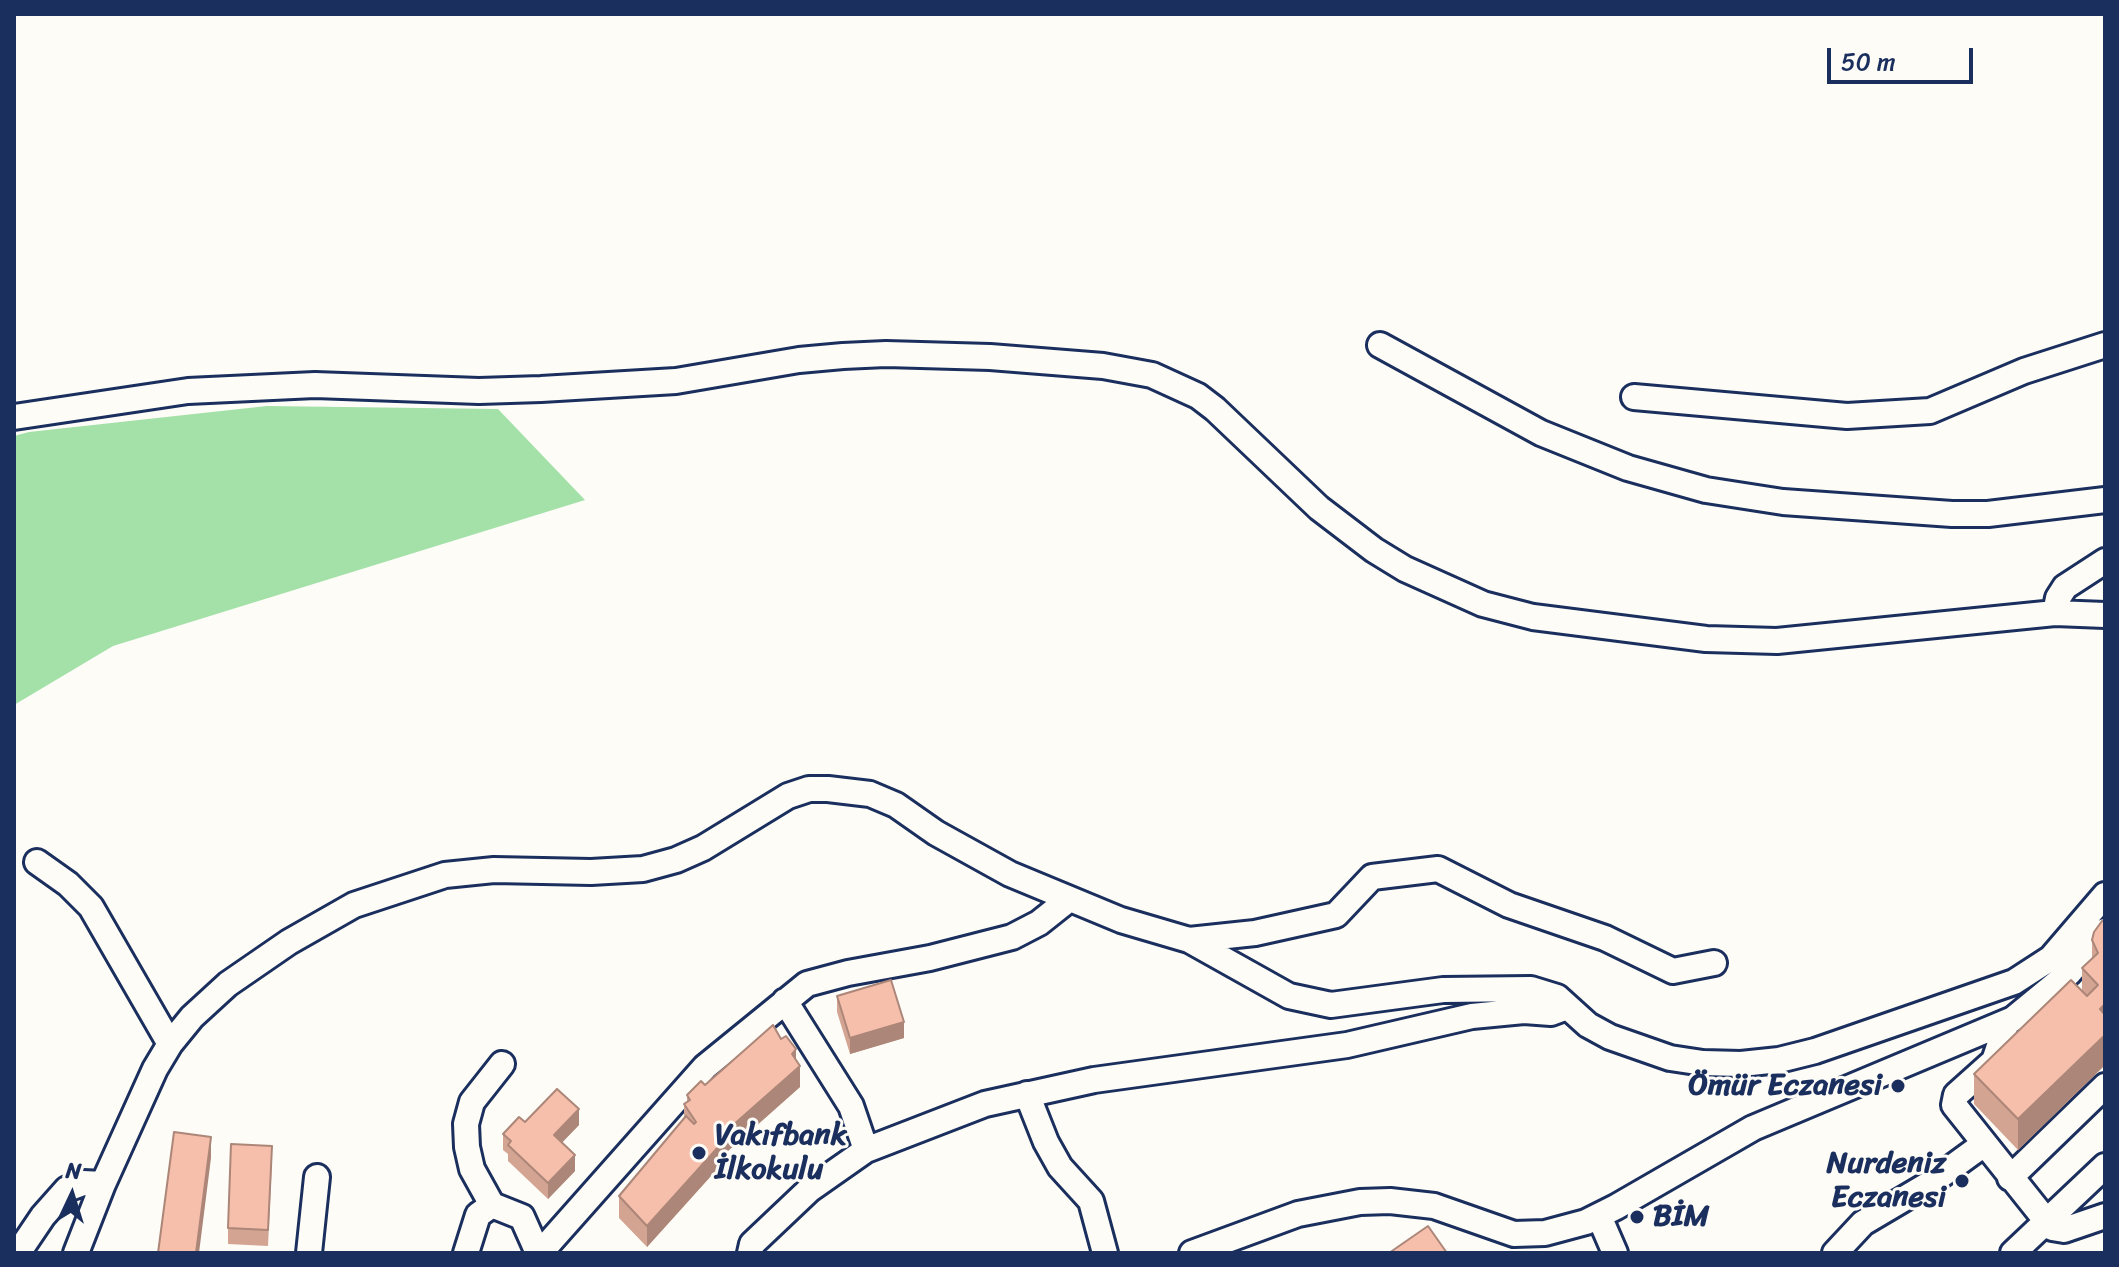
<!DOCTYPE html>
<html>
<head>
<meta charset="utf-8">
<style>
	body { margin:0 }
	#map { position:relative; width:2119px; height:1267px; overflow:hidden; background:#fdfcf7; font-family:Sriracha,sans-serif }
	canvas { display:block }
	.frame { position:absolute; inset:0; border:16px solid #1b2f5e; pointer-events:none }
	.north { position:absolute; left:32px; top:1155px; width:80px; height:80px; -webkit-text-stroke:6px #fdfcf7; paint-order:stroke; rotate:4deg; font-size:22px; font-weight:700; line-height:32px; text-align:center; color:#1b2f5e }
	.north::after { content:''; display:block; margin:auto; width:28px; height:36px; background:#1b2f5e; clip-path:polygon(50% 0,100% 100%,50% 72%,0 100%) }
	.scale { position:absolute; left:1827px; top:48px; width:146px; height:36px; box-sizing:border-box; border:4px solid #1b2f5e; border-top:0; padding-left:10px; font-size:24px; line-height:28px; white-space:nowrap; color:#1b2f5e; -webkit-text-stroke:6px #fdfcf7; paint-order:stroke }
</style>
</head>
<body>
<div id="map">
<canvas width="2119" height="1267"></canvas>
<div class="frame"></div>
<div class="north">N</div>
<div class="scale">50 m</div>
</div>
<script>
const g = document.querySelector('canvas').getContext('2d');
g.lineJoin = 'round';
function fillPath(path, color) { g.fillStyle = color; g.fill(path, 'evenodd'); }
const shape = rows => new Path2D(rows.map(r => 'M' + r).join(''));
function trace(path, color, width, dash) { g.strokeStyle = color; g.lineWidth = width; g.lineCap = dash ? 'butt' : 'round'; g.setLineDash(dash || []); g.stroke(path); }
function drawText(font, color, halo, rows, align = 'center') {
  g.font = font + ' Sriracha,sans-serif'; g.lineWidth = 6; g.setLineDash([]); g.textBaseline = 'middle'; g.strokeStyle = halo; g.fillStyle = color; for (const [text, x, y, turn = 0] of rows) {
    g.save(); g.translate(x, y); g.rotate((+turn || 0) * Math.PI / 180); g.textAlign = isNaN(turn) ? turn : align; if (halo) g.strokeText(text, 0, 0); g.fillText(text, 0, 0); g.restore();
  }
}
const green = shape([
	[267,406,498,409,585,500,113,646,14,705,14,436,29,432]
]);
const minor = shape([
	[1380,345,1541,433,1628,468,1706,490,1783,502,1952,514,1988,514,2105,500],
	[1634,397,1847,416,1930,411,2024,371,2105,345],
	[14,417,188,391,315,385,479,391,541,389,676,381,799,360,843,356,886,354,990,357,1103,366,1152,375,1198,396,1215,409,1319,508,1374,550,1405,569,1483,604,1533,617,1706,639,1777,641,2055,613,2105,615],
	[2055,613,2058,598,2065,587,2105,561],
	[37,862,68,884,91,907,170,1044],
	[1189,940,1255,933,1336,915,1372,877,1438,869,1509,905,1605,938,1673,971,1714,963],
	[785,1001,851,1106,866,1150],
	[2007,1022,1994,1061,1956,1095,1954,1105,2052,1228,2064,1230,2105,1216],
	[1027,1094,1046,1142,1060,1167,1091,1201,1105,1253],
	[2010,1178,2105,1086],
	[492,1205,472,1169,467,1147,466,1124,472,1102,502,1064],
	[1599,1216,1615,1253],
	[18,1253,43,1216,67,1189,83,1183,103,1184],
	[76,1253,103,1184,155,1069,170,1044,192,1017,228,984,289,942,354,905,445,875,494,870,591,872,643,869,676,860,703,848,788,796,809,789,828,789,870,794,896,805,936,833,1010,874,1121,920,1189,940,1289,996,1331,1005,1443,990,1531,989,1557,997,1588,1025,1610,1037,1670,1058,1703,1063,1741,1064,1779,1060,1815,1051,2014,982,2051,958,2105,895],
	[309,1253,317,1177],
	[466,1253,478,1215,492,1205,522,1217,538,1253],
	[540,1253,705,1067,807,984,848,973,930,958,1012,937,1039,923,1068,900],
	[750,1253,752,1244,809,1190,866,1150,985,1104,1094,1080,1347,1045,1472,1016,1524,1011,1551,1013,1567,1007],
	[1192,1253,1298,1214,1360,1202,1390,1201,1434,1206,1514,1234,1545,1233,1586,1222,1616,1207,1753,1128,2013,1019,2069,973,2105,931],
	[1835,1253,1863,1223,1929,1184,1984,1144],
	[2013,1253,2105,1166]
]);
const wall = shape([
	[2105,920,2105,1065,2018,1150,1974,1104,1974,1074,2082,991,2082,968,2092,959,2092,940],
	[837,996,904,1038,850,1054,837,1012],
	[781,1039,796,1060,800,1087,720,1158,720,1166,647,1247,619,1218,619,1196,684,1119,684,1104,687,1102,687,1095],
	[579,1125,562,1142,575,1171,548,1199,508,1161,508,1154,503,1150,503,1134],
	[272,1162,268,1246,228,1244,228,1228]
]);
const shadedWall = shape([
	[2105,1004,2105,1035,2100,1009],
	[904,1022,904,1038,850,1054,850,1038],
	[2105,1035,2105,1065,2018,1150,2018,1119],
	[796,1049,796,1070,800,1066,800,1087,720,1158,720,1166,647,1247,647,1226,715,1141],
	[579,1109,579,1125,554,1151,554,1135],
	[211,1137,211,1158,199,1253,196,1253],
	[575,1155,575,1171,548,1199,548,1183]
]);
const building = shape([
	[2105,920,2105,1004,2100,1009,2105,1015,2105,1035,2018,1119,1974,1074,2071,980,2087,996,2098,985,2082,968,2098,953,2092,940,2094,932,2102,921,2105,920],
	[891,980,904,1022,850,1038,837,996,891,980],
	[773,1025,781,1039,786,1036,796,1049,792,1054,800,1066,715,1141,720,1145,647,1226,619,1196,686,1116,694,1124,696,1122,684,1104,690,1100,687,1095,701,1081,705,1085,773,1025],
	[557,1089,579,1109,554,1135,575,1155,548,1183,508,1145,511,1141,503,1134,519,1117,525,1122,557,1089],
	[174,1132,211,1137,196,1253,158,1253,174,1132],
	[231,1144,272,1146,268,1230,228,1228,231,1144],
	[1428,1226,1447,1253,1389,1253,1428,1226]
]);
const markers = [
	[1898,1086,8,"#1b2f5e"],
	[699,1153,8,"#1b2f5e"],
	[1962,1181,8,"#1b2f5e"],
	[1637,1217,8,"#1b2f5e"]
];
const poiNames = [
	["Ömür Eczanesi",1882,1086],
	["Vakıfbank",715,1136,"left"],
	["İlkokulu",715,1170,"left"],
	["Nurdeniz",1946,1164],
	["Eczanesi",1946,1198],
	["BİM",1653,1217,"left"]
];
fillPath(green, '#a3e1a8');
trace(minor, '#1b2f5e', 30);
trace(minor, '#fdfcf7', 24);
fillPath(wall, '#d4a493');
fillPath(shadedWall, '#ac8678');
fillPath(building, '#f6bfab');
trace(building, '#ac8678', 2);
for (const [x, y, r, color] of markers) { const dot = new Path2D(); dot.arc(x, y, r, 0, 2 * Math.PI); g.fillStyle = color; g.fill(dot); trace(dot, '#fdfcf7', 3); }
drawText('bold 30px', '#1b2f5e', '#fdfcf7', poiNames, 'right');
</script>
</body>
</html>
